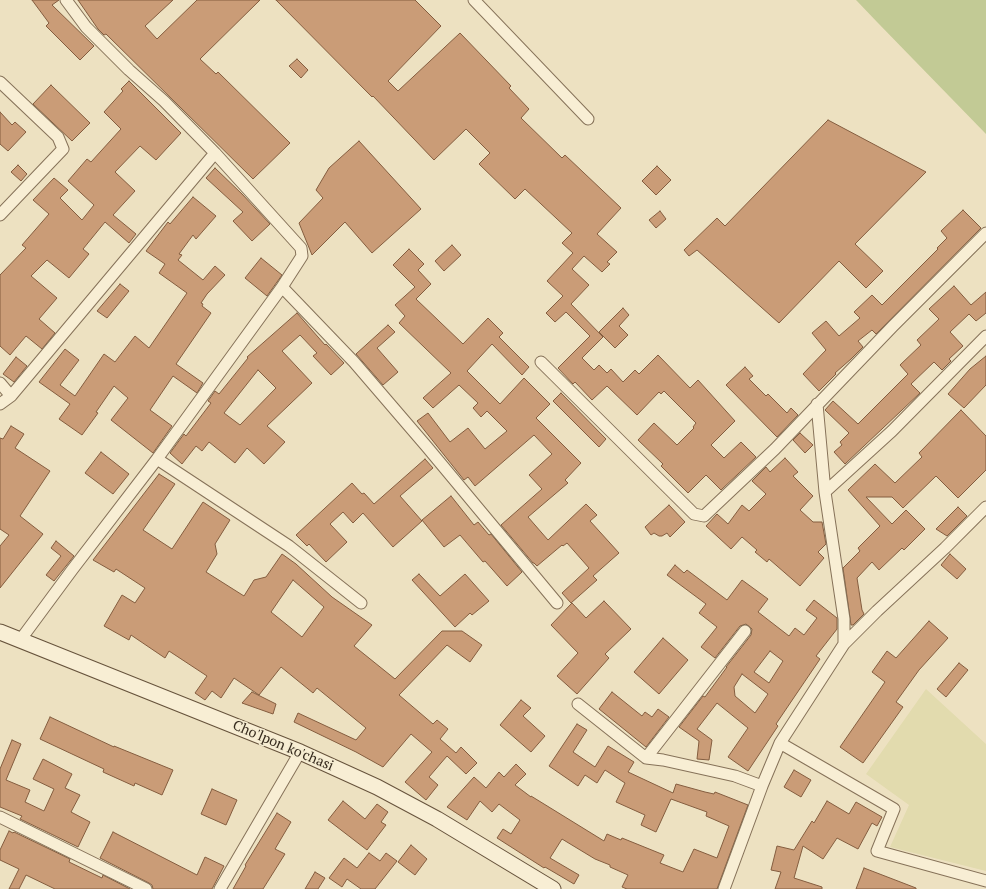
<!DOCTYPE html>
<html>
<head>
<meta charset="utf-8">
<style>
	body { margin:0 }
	canvas { display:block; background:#ede1c1 }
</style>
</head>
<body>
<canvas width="986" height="889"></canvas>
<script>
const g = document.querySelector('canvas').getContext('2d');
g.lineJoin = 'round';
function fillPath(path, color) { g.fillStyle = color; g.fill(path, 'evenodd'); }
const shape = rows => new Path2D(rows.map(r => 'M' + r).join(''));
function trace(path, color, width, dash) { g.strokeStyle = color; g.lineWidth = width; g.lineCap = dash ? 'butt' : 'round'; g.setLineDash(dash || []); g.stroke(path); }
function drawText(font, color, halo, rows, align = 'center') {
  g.font = font + ' "PT Serif",serif'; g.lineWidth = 3; g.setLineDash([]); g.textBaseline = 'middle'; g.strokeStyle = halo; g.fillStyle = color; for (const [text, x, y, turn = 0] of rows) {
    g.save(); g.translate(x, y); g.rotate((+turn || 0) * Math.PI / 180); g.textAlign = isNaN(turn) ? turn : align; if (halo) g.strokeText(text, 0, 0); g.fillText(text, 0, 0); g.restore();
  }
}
const farmland = shape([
	[926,689,986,744,986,871,890,847,909,805,866,774]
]);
const green = shape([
	[856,0,986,0,986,134,878,23]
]);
const building = shape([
	[32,0,59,0,52,5,94,46,80,60,46,26,49,23,32,0],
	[78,0,173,0,145,26,157,39,197,0,260,0,200,59,216,74,218,72,290,143,253,179,106,34,104,35,98,29,78,0],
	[276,0,415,0,441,26,388,81,398,91,460,33,511,86,509,88,529,109,521,118,562,158,565,155,621,208,597,234,617,252,607,262,610,264,602,272,584,256,572,269,589,285,571,304,603,337,582,358,594,370,599,365,607,373,611,369,623,382,635,370,639,374,658,355,690,388,698,380,735,421,711,445,724,458,741,442,756,457,721,490,706,475,688,493,661,466,663,464,638,440,654,423,677,445,694,428,693,427,696,423,664,391,661,394,659,392,637,415,607,386,592,400,575,382,573,384,558,368,590,336,566,312,555,322,546,313,563,296,547,281,573,253,562,243,572,233,525,189,515,199,479,164,490,153,466,129,434,160,373,96,372,97,276,0],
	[297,59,308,70,301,78,289,66,297,59],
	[129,81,181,133,156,160,140,146,115,172,135,191,113,215,136,234,129,243,105,222,83,249,89,254,69,278,47,260,31,276,57,298,39,319,55,333,42,349,26,336,10,355,0,346,0,275,26,248,22,245,49,214,33,200,54,178,68,190,60,198,82,220,94,205,68,181,87,159,91,162,121,129,104,112,123,91,121,89,129,81],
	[51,85,90,123,72,141,33,104,51,85],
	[0,112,12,125,15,122,26,132,8,151,0,144,0,112],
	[828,120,926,172,855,244,883,271,866,288,839,261,779,323,697,250,689,256,684,250,717,218,725,226,828,120],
	[359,141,421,209,372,253,345,222,312,255,299,223,323,198,316,190,329,168,359,141],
	[18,165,27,174,21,181,11,172,18,165],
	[657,166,671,180,656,195,642,181,657,166],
	[215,168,242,194,270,224,252,241,233,221,243,212,206,178,215,168],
	[193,197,216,216,196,239,193,235,179,254,182,255,178,260,203,280,215,266,225,275,207,294,201,303,203,304,202,306,211,313,176,364,203,383,197,393,173,376,150,410,172,426,153,453,111,420,128,398,114,386,96,412,98,413,82,435,59,419,70,404,39,382,65,349,79,360,60,385,75,396,104,354,115,362,135,336,149,348,187,293,159,273,165,264,146,251,168,222,170,224,193,197],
	[963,210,981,228,876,334,872,330,858,341,863,347,851,359,835,373,836,374,819,391,803,374,826,350,812,333,826,321,839,336,860,318,854,312,872,295,882,305,938,249,937,248,947,238,941,231,963,210],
	[660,211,666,219,656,228,649,220,660,211],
	[452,245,461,255,444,271,435,261,452,245],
	[409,249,424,264,418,270,431,284,416,299,463,344,488,318,503,333,499,337,529,367,522,375,492,344,467,371,500,404,524,378,550,404,536,418,581,463,565,480,568,483,528,517,548,540,586,504,597,515,590,521,619,553,593,576,597,580,571,603,562,593,589,568,567,543,563,546,562,545,537,566,534,563,533,563,501,525,542,489,529,475,552,454,534,435,475,486,468,477,464,480,417,421,428,413,450,442,468,428,485,449,507,431,487,411,481,417,473,408,478,403,459,385,433,408,423,398,451,373,399,323,405,316,395,305,415,287,393,265,409,249],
	[261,258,282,275,267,296,245,278,261,258],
	[120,284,129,291,107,318,97,311,120,284],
	[954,286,971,305,986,292,986,313,976,321,969,314,950,332,963,346,949,359,951,361,942,370,934,362,911,384,920,393,845,464,834,452,842,445,840,442,849,433,825,410,833,401,858,424,908,374,900,365,921,345,917,340,939,319,929,309,954,286],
	[623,308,629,315,619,326,628,335,615,348,599,332,623,308],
	[297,313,325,345,326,344,344,363,331,375,313,356,317,353,300,335,282,351,312,383,267,426,285,442,264,464,247,448,235,463,209,442,202,451,196,446,182,464,170,453,184,434,186,436,211,403,208,401,215,391,219,394,248,358,247,357,297,313],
	[258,370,276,388,240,425,224,413,258,370],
	[388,325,395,332,377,348,398,372,383,385,356,354,388,325],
	[986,356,986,385,964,408,948,394,970,369,986,356],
	[16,357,27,366,14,382,3,374,16,357],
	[745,367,753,376,749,379,766,396,768,394,787,413,791,408,798,415,777,437,726,385,745,367],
	[561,393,606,439,599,447,553,401,561,393],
	[961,410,986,436,986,470,958,498,936,476,903,508,892,497,866,497,892,524,906,510,925,529,904,550,902,548,879,570,872,562,857,578,862,610,864,614,853,625,851,625,843,568,860,551,858,548,880,526,848,490,875,464,895,483,922,457,919,453,961,410],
	[11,426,24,434,15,448,50,471,20,516,43,534,0,588,0,546,9,535,0,529,0,438,3,439,11,426],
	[800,433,813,445,805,453,793,440,800,433],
	[101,452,129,474,113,494,85,473,101,452],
	[785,458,798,472,793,476,813,496,800,510,813,522,822,522,826,544,818,552,824,558,800,586,769,559,767,562,755,552,757,550,742,537,731,549,706,526,717,514,728,524,742,505,749,511,766,494,752,481,766,467,770,472,785,458],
	[425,459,433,468,400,496,422,521,393,547,363,513,353,523,343,512,330,524,347,542,326,562,309,544,307,546,296,535,352,483,362,494,364,493,374,504,425,459],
	[159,474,175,484,143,530,172,549,203,502,230,520,215,544,217,554,206,572,244,596,254,580,266,577,282,554,296,564,332,597,372,625,354,646,395,679,442,631,462,631,482,645,470,662,447,645,399,695,433,724,437,720,448,729,440,739,456,753,461,747,477,763,466,774,447,756,429,777,438,785,426,800,405,782,432,752,411,734,383,767,356,752,294,722,298,713,356,740,366,728,317,688,313,693,281,667,259,695,234,678,221,698,212,691,205,700,195,693,207,676,169,651,165,658,131,635,129,640,104,626,122,595,135,603,145,588,116,569,114,572,93,560,159,474],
	[293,580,324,607,302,637,271,612,293,580],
	[451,496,474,525,478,522,489,535,491,534,522,572,507,586,485,561,483,562,460,535,444,547,422,520,451,496],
	[669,505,685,522,670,537,667,533,662,536,659,536,654,533,651,535,645,527,669,505],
	[958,507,967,516,947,536,936,529,958,507],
	[56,541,74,556,54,581,46,575,61,556,51,548,56,541],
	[950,554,966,569,957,579,941,565,950,554],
	[675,565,684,573,687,570,727,600,742,580,768,599,758,612,789,636,795,628,804,635,817,618,806,610,814,600,837,618,837,629,816,656,820,659,776,724,778,726,748,771,728,757,748,728,717,703,697,729,712,740,709,760,697,759,699,741,679,727,703,696,705,697,727,667,726,667,751,635,752,629,746,624,740,626,715,658,701,647,717,627,699,613,706,604,667,575,675,565],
	[770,651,783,661,769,683,754,672,770,651],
	[742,674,768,694,755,713,735,696,734,687,742,674],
	[419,574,440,596,465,574,489,601,472,615,470,613,455,627,412,580,419,574],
	[604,601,631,629,605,654,609,658,577,694,557,676,578,653,551,625,572,603,586,618,604,601],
	[929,621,948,638,919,670,896,702,903,707,863,763,840,747,885,682,872,672,887,651,896,658,929,621],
	[663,638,688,660,659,694,634,672,663,638],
	[959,663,968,670,946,697,937,689,959,663],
	[252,692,276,704,273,714,242,703,252,692],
	[612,692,642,716,645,712,652,717,658,709,669,717,646,747,599,709,612,692],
	[521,700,531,708,523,716,545,736,531,752,500,725,521,700],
	[50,717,114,747,114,746,173,770,162,795,135,783,134,786,103,772,104,769,40,739,50,717],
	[577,724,587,730,573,752,595,767,608,746,634,762,628,772,673,793,676,784,705,792,714,794,715,792,748,805,717,889,627,889,622,887,628,875,610,867,610,865,595,859,562,839,550,858,579,875,574,884,545,867,544,868,497,838,503,829,511,834,520,820,499,804,492,812,480,801,467,820,447,807,474,777,486,788,499,772,504,777,516,764,526,774,515,785,531,797,531,796,604,841,607,834,621,840,622,838,664,855,660,863,683,872,694,849,717,858,729,826,706,816,707,812,671,799,656,832,641,825,645,815,616,802,625,783,605,770,597,783,585,775,578,786,549,766,577,724],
	[12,740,21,744,6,780,30,790,25,802,44,811,54,789,33,779,43,759,72,774,65,788,80,795,71,812,90,822,78,847,20,819,22,816,0,807,0,769,12,740],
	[794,770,811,780,801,797,784,787,794,770],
	[212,789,237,800,226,825,201,814,212,789],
	[343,801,365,819,377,804,388,812,381,822,386,825,367,850,328,820,343,801],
	[827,801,849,814,856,802,882,817,877,826,872,823,858,849,837,838,823,859,803,846,794,878,822,887,822,889,775,889,781,872,771,870,777,846,794,850,812,821,814,823,827,801],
	[277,813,291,822,275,849,285,854,263,889,233,889,246,866,245,865,277,813],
	[9,831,13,833,14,832,70,859,69,862,102,878,103,875,130,889,55,889,26,875,19,889,9,889,19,869,0,860,0,850,9,831],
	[113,832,197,875,205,857,224,866,212,889,153,889,152,885,149,883,100,858,113,832],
	[411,845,427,859,415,875,398,862,411,845],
	[369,853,380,861,386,853,397,861,375,889,361,889,347,879,342,887,329,878,344,858,357,868,369,853],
	[864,868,916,888,916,889,856,889,864,868],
	[315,872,325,878,318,889,305,889,315,872]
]);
const street = shape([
	[474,0,588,119],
	[0,82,58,137,63,149,0,215],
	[282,287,354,362,427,447,557,603],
	[541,362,694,514,704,516,775,449,893,326,986,233],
	[0,383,11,396],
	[0,404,11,396,215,153],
	[157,459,289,546,361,603],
	[825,492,892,431,986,336],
	[21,639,72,570,157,459,282,287,302,256,301,248,215,153,164,101,129,70,86,27,66,0],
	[844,644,877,611,945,548,986,507],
	[578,704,646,758,663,760,735,776,762,786],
	[780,743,894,809,877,851,986,881],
	[646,758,745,631],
	[0,817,146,889],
	[220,889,300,752],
	[724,889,762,786,780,743,844,644,844,619,825,492,817,404]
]);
const secondary = shape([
	[0,632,300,752,377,787,437,819,553,889]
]);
const streetNames = [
	["Cho'lpon ko'chasi",283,746,23]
];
fillPath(farmland, '#e2dbae');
fillPath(green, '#c2ca95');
fillPath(building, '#ca9c77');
trace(building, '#845d3f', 1);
trace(street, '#867259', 13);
trace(secondary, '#67533c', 17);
trace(street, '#f8eed4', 11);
trace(secondary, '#f8eed4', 15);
drawText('14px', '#362a1d', '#f4ebd0', streetNames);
</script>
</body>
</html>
